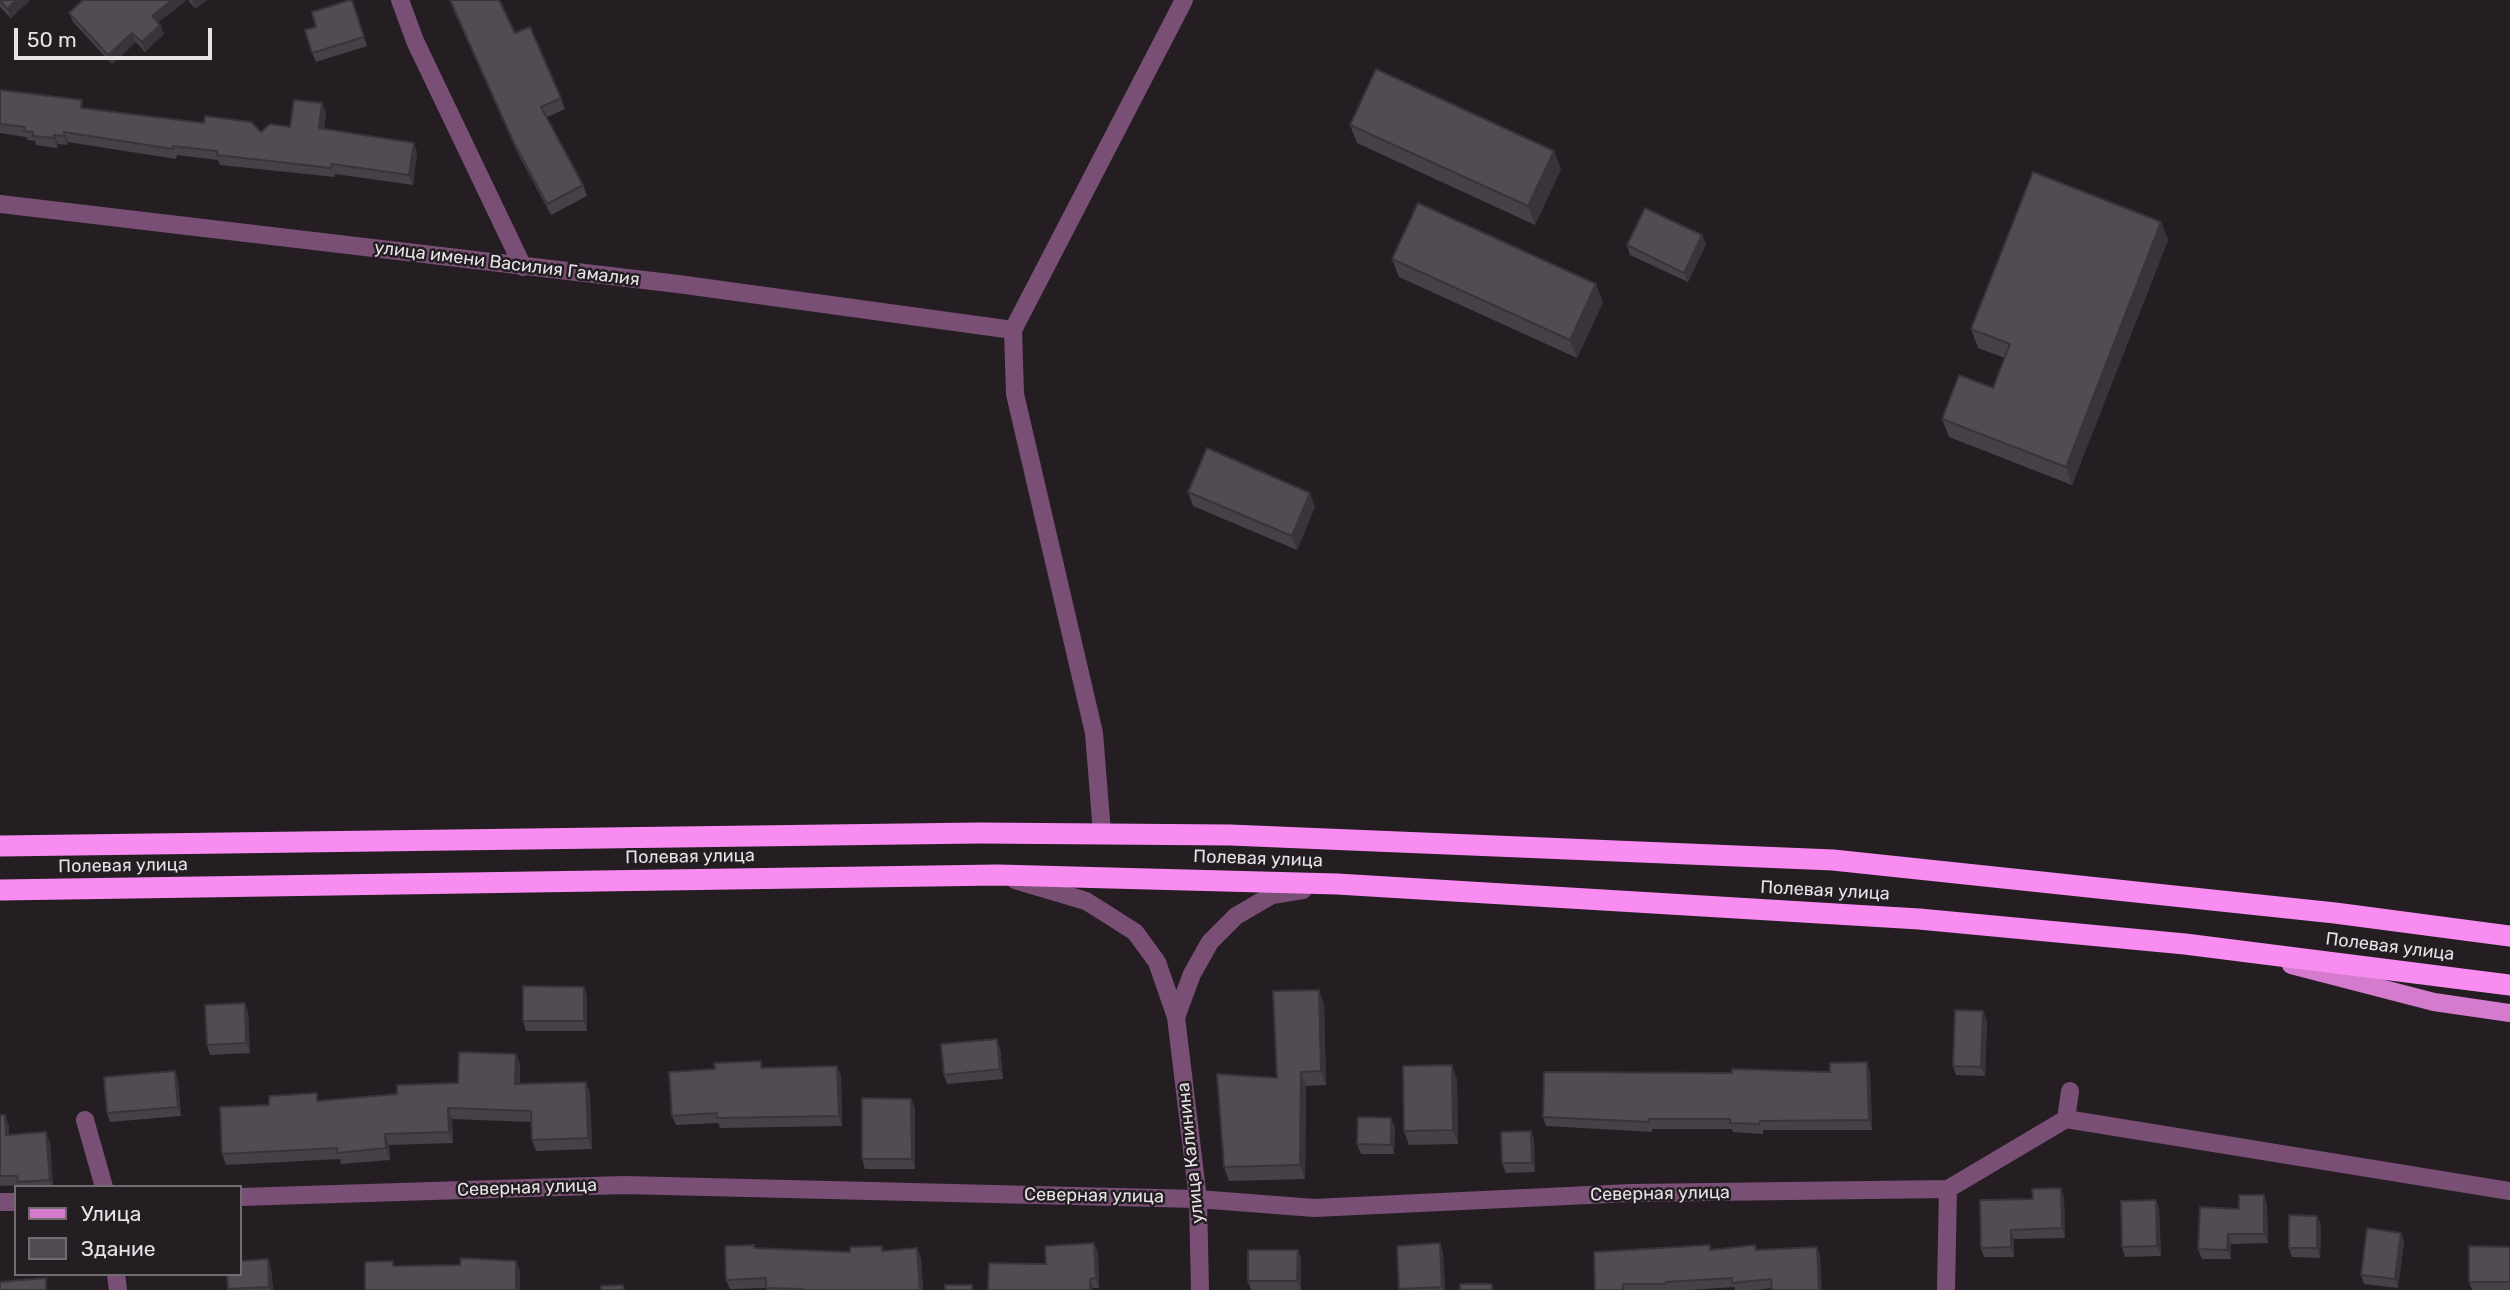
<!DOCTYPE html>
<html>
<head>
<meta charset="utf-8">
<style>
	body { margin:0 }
	#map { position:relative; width:2510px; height:1290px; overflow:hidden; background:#241e23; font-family:Rubik,sans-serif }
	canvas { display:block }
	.legend { position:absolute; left:14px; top:1185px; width:228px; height:91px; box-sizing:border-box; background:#241e23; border:2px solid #726c71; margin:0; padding:9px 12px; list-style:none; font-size:21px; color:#e6e2e6 }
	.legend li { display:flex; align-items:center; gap:14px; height:35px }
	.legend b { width:35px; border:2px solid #726c71 }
	.scale { position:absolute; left:14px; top:28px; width:198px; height:32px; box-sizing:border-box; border:4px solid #e6e2e6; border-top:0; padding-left:9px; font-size:21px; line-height:24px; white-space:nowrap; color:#e6e2e6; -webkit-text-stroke:5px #241e23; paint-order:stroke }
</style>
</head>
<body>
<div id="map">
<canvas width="2510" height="1290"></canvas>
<ul class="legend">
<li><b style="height:9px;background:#d57bce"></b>Улица</li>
<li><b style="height:19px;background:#524b51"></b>Здание</li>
</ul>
<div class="scale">50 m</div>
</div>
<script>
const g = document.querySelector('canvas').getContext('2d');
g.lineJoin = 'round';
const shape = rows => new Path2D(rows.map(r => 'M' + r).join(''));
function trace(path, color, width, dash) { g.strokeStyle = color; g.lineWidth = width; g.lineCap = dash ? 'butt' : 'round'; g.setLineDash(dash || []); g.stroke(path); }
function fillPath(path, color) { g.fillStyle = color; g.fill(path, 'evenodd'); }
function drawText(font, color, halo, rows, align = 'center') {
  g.font = font + ' Rubik,sans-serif'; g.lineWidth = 5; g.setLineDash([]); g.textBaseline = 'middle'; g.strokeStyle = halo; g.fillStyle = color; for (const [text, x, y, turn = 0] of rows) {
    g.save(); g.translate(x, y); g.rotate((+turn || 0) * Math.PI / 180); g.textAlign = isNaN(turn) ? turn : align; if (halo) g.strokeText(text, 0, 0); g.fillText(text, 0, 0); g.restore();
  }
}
const minor = shape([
	[400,0,415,41,523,267],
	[0,204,678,284,1013,330],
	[1102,833,1094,733,1015,394,1013,330,1184,0],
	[1015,880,1086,901,1135,932,1157,962,1176,1017,1198,1199,1200,1290],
	[1176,1017,1192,974,1210,942,1236,916,1272,895,1303,890],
	[2066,1119,2510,1191],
	[85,1120,104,1187],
	[1948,1189,2066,1119,2070,1091],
	[240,1197,624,1185,1198,1199,1314,1208,1631,1193,1948,1189],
	[0,1202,16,1202],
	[116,1274,118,1290],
	[1946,1290,1948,1189]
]);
const major = shape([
	[2291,965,2434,1002,2510,1013]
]);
const highway = shape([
	[0,846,979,833,1230,835,1833,860,2335,913,2510,936],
	[0,890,998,875,1337,884,1919,919,2185,944,2510,985]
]);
const wall = shape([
	[0,0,30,0,11,18,0,7],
	[188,0,207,0,195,9],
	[449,0,499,0,515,33,561,98,565,109,547,117,583,185,587,196,551,215,517,152],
	[355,9,367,46,316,62,312,53,316,27],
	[69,13,158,23,164,34,145,52,136,42,112,64,73,22],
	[0,90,85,108,261,132,290,127,322,103,326,113,324,129,414,143,417,153,413,185,335,174,335,177,220,165,218,160,177,155,176,159,68,142,67,145,58,144,57,148,36,145,35,141,28,140,26,137,0,133],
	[1350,125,1561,169,1535,225,1357,143],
	[2161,222,2168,240,2072,485,1949,437,1942,419,1993,388,2005,358,1978,348,1971,329],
	[1706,244,1688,282,1630,255,1627,245],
	[1392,259,1603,302,1577,358,1399,277],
	[1188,492,1315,507,1297,550,1193,506],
	[584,987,587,996,587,1031,526,1031,523,1021],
	[1324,1004,1326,1085,1306,1086,1305,1179,1229,1181,1224,1167,1277,1078],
	[1983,1011,1987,1021,1985,1076,1956,1075,1953,1066],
	[248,1012,250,1053,210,1055,207,1045],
	[1000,1048,1003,1079,947,1084,944,1075],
	[516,1054,520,1065,520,1084,586,1082,590,1093,592,1149,536,1151,532,1140,531,1122,452,1119,453,1143,389,1145,390,1160,341,1164,340,1159,226,1165,222,1154,269,1105,397,1094,458,1083],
	[764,1068,841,1075,842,1126,720,1128,718,1123,676,1125,672,1116],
	[1870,1072,1872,1130,1763,1130,1763,1134,1733,1132,1732,1129,1652,1129,1652,1132,1546,1126,1543,1117,1732,1073],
	[1457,1079,1458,1144,1409,1145,1404,1131],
	[178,1081,181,1116,110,1122,107,1113],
	[911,1099,915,1108,915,1169,865,1169,862,1159],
	[0,1115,9,1125,9,1135,50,1142,53,1187,19,1187,19,1185,0,1186],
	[1395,1127,1394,1154,1361,1154,1357,1144],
	[1531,1131,1534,1140,1535,1172,1506,1173,1502,1163],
	[2061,1188,2064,1198,2065,1238,2014,1239,2014,1257,1984,1257,1981,1248,2033,1199],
	[2156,1200,2159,1209,2161,1256,2125,1257,2122,1247],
	[2267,1204,2268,1243,2231,1244,2231,1259,2202,1259,2198,1249,2239,1209],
	[2321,1225,2320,1258,2292,1257,2289,1248],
	[2401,1233,2404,1242,2398,1288,2364,1284,2361,1275],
	[1094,1243,1098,1253,1099,1288,1093,1288,1046,1264],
	[1440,1243,1443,1253,1445,1290,1399,1290,1397,1246],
	[754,1245,755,1248,850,1252,882,1246,884,1251,917,1248,921,1258,923,1290,767,1290,766,1288,730,1289,726,1280],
	[2510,1247,2510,1290,2472,1290,2469,1282],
	[1298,1250,1301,1259,1301,1290,1251,1290,1248,1281],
	[1712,1250,1757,1250,1820,1256,1772,1288,1756,1290,1735,1290,1734,1287,1691,1290,1595,1290],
	[268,1259,271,1269,273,1290,228,1290,227,1274]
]);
const shadedWall = shape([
	[16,0,30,0,11,18,7,9],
	[172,0,187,0,155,25,152,16],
	[192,0,207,0,195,9],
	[160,25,164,34,145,52,142,42],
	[132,33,136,42,112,64,108,55],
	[322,103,326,113,323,138,319,128],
	[64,132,68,142,67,145,64,136],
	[54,135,58,144,57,148,54,138],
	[414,143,417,153,413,185,409,175],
	[1554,151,1561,169,1535,225,1528,206],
	[2161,222,2168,240,2072,485,2066,467],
	[1702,235,1706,244,1688,282,1684,273],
	[1596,284,1603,302,1577,358,1570,340],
	[1310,493,1315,507,1297,550,1292,536],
	[584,987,587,996,587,1031,584,1021],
	[1319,990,1324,1004,1326,1085,1321,1071],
	[245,1003,248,1012,250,1053,246,1043],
	[1983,1011,1987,1021,1985,1076,1981,1067],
	[997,1039,1000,1048,1003,1079,1000,1069],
	[516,1054,520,1065,519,1095,515,1084],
	[1867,1062,1870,1072,1872,1130,1869,1120],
	[1452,1065,1457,1079,1458,1144,1453,1130],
	[837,1066,841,1075,842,1126,839,1116],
	[175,1071,178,1081,181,1116,178,1107],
	[1301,1072,1306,1086,1305,1179,1300,1165],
	[586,1082,590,1093,592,1149,588,1138],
	[911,1099,915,1108,915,1169,912,1159],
	[448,1108,452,1119,453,1143,449,1132],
	[5,1115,9,1125,9,1144,6,1135],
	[1391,1118,1395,1127,1394,1154,1391,1145],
	[1531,1131,1534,1140,1535,1172,1532,1163],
	[46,1132,50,1142,53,1187,50,1180],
	[385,1134,389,1145,390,1160,386,1148],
	[2061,1188,2064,1198,2065,1238,2062,1228],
	[2264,1195,2267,1204,2268,1243,2264,1234],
	[2156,1200,2159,1209,2161,1256,2157,1246],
	[2317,1216,2321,1225,2320,1258,2317,1248],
	[2011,1230,2014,1239,2014,1257,2011,1247],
	[2401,1233,2404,1242,2398,1288,2395,1279],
	[2228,1234,2231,1244,2231,1259,2227,1250],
	[1094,1243,1098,1253,1099,1288,1096,1278],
	[1440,1243,1443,1253,1445,1290,1443,1290,1442,1287],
	[1817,1247,1820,1256,1822,1290,1819,1290],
	[917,1248,921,1258,923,1290,920,1290],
	[1298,1250,1301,1259,1301,1290,1297,1281],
	[268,1259,271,1269,273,1290,271,1290,269,1287],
	[516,1261,520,1271,520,1290,516,1290],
	[1090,1279,1093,1288,1093,1290,1090,1290]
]);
const building = shape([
	[0,0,16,0,7,9,0,0],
	[83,0,172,0,152,16,160,25,142,42,132,33,108,55,69,13,83,0],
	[350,0,352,0,364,37,312,53,305,30,316,27,312,12,350,0],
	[450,0,499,0,515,33,530,27,561,98,541,107,583,185,547,204,513,141,450,0],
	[1376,69,1554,151,1528,206,1350,125,1376,69],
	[0,90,82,100,81,108,204,123,205,116,251,122,261,132,270,124,290,127,294,100,322,103,319,128,414,143,409,175,332,164,331,168,217,155,217,151,173,146,173,149,64,132,64,136,54,135,54,138,33,136,33,132,24,131,25,127,0,124,0,90],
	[2033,172,2161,222,2066,467,1942,419,1959,375,1993,388,2010,344,1971,329,2033,172],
	[1418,203,1596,284,1570,340,1392,259,1418,203],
	[1645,208,1702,235,1684,273,1627,245,1645,208],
	[1207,448,1310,493,1292,536,1188,492,1207,448],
	[523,986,584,987,584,1021,523,1021,523,986],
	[1319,990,1321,1071,1301,1072,1300,1165,1224,1167,1217,1074,1277,1078,1273,991,1319,990],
	[245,1003,246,1043,207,1045,205,1005,245,1003],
	[1955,1010,1983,1011,1981,1067,1953,1066,1955,1010],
	[997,1039,1000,1069,944,1075,941,1044,997,1039],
	[459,1052,516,1054,515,1084,586,1082,588,1138,532,1140,531,1111,448,1108,449,1132,385,1134,386,1148,337,1153,337,1148,222,1154,220,1107,269,1105,269,1096,317,1093,317,1101,397,1094,397,1085,458,1083,459,1052],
	[761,1061,761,1068,837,1066,839,1116,717,1118,717,1113,672,1116,669,1072,715,1069,714,1063,761,1061],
	[1867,1062,1869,1120,1760,1121,1759,1124,1730,1123,1730,1119,1649,1119,1649,1122,1543,1117,1544,1072,1732,1073,1732,1069,1830,1072,1830,1063,1867,1062],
	[1452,1065,1453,1130,1404,1131,1403,1066,1452,1065],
	[175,1071,178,1107,107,1113,104,1077,175,1071],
	[862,1098,911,1099,912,1159,862,1159,862,1098],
	[0,1115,5,1115,6,1135,46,1132,50,1180,18,1182,17,1176,0,1176,0,1115],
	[1358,1117,1391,1118,1391,1145,1357,1144,1358,1117],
	[1531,1131,1532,1163,1502,1163,1501,1132,1531,1131],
	[2061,1188,2062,1228,2011,1230,2011,1247,1981,1248,1980,1200,2033,1199,2032,1189,2061,1188],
	[2239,1195,2264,1195,2264,1234,2228,1234,2227,1250,2198,1249,2200,1207,2239,1209,2239,1195],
	[2156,1200,2157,1246,2122,1247,2121,1201,2156,1200],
	[2289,1215,2317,1216,2317,1248,2289,1248,2289,1215],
	[2367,1228,2401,1233,2395,1279,2361,1275,2367,1228],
	[1094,1243,1096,1278,1090,1279,1090,1290,988,1290,989,1263,1046,1264,1045,1246,1094,1243],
	[1440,1243,1442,1287,1399,1289,1397,1246,1440,1243],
	[754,1245,754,1248,850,1252,850,1247,882,1246,882,1251,917,1248,920,1290,803,1290,803,1289,766,1288,766,1278,726,1280,725,1246,754,1245],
	[1710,1245,1710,1250,1755,1245,1756,1250,1817,1247,1819,1290,1772,1290,1771,1279,1732,1283,1732,1278,1666,1282,1666,1284,1623,1284,1623,1290,1595,1290,1594,1252,1710,1245],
	[2469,1246,2510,1247,2510,1282,2469,1282,2469,1246],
	[1248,1250,1298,1250,1297,1281,1248,1281,1248,1250],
	[461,1258,516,1261,516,1290,365,1290,365,1262,393,1261,393,1266,460,1265,461,1258],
	[268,1259,269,1287,228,1289,227,1274,240,1274,240,1261,268,1259],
	[46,1278,46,1290,0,1290,0,1282,46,1278],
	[1460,1284,1492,1284,1492,1290,1460,1290,1460,1284],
	[623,1285,624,1290,601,1290,601,1286,623,1285],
	[945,1285,972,1285,972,1290,945,1290,945,1285]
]);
const streetNames = [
	["улица имени Василия Гамалия",507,264,7],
	["Полевая улица",690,857,-1],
	["Полевая улица",1258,859,2],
	["Полевая улица",123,866,-1],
	["Полевая улица",1825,891,3],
	["Полевая улица",2390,947,7],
	["улица Калинина",1191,1153,-96],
	["Северная улица",527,1188,-2],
	["Северная улица",1660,1194,-1],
	["Северная улица",1094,1196,1]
];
trace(minor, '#7a4f76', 18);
trace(major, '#d57bce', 18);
trace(highway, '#f98cf1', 21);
fillPath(wall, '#474046');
fillPath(shadedWall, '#393439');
fillPath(building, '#524b51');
trace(building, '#393439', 2);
drawText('18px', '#e6e2e6', '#241e23', streetNames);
</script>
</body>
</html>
